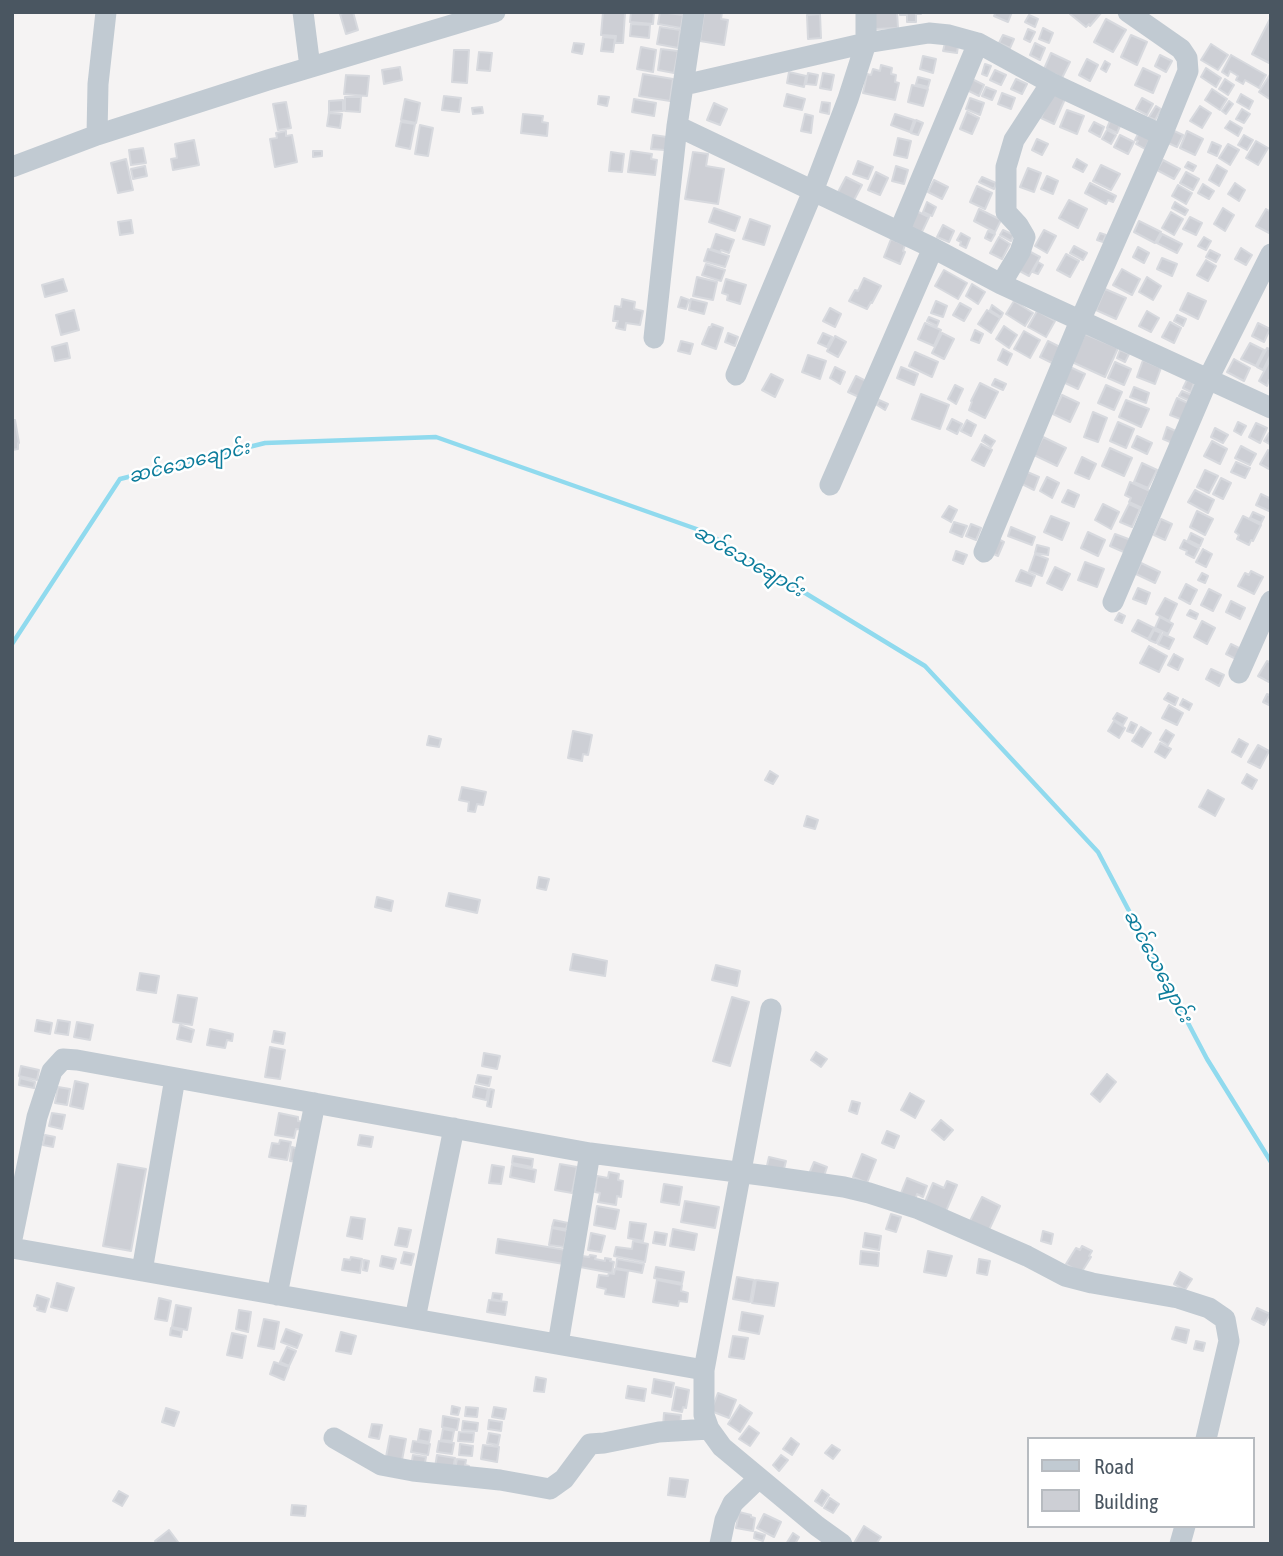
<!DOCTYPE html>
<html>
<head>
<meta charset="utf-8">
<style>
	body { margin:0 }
	#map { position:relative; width:1283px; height:1556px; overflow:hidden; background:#f5f3f3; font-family:"Asap Condensed",sans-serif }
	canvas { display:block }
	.frame { position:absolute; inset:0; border:14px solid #4a5661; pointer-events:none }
	.legend { position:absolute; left:1027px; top:1437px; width:228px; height:91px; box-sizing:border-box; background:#fff; border:2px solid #b7bbc0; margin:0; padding:9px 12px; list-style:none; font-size:21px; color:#4a5661 }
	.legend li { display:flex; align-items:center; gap:14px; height:35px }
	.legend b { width:35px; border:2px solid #b7bbc0 }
</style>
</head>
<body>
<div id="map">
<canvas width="1283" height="1556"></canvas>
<div class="frame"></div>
<ul class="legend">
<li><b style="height:9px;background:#c1cad2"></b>Road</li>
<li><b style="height:19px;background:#cdcfd5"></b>Building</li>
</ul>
</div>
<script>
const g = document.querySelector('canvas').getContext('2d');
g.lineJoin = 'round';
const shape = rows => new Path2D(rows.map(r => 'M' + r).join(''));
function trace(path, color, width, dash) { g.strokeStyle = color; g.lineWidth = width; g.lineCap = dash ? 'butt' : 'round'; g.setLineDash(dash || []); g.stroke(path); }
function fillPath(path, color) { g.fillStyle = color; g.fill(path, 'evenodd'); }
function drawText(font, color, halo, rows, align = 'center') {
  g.font = font + ' "Asap Condensed","Noto Sans Myanmar",sans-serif'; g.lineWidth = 5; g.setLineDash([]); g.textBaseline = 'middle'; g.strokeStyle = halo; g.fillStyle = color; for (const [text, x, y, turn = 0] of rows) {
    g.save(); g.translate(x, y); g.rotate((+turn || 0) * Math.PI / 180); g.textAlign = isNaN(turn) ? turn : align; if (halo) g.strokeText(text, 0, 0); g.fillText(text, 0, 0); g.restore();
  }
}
const stream = shape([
	[12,644,120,479,265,443,436,437,705,532,925,666,1098,852,1207,1059,1271,1162]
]);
const building = shape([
	[347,12,353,12,358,30,346,34,340,14,347,12],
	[603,12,625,13,623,43,615,43,616,36,601,35,603,12],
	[631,12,654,12,653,24,630,22,631,12],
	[660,12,683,15,681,28,658,24,660,12],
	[704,12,722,12,721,19,728,20,724,45,700,41,704,12],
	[874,12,897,12,898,28,875,29,874,12],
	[900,12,921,12,921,14,916,14,916,22,907,22,907,15,900,15,900,12],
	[996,12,1012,12,1008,22,994,16,996,12],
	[1072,12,1100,12,1101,13,1090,26,1089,24,1086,27,1070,14,1072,12],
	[820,14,821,38,808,39,807,15,820,14],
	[1029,15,1038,19,1035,27,1025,22,1029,15],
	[1271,17,1271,64,1252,54,1271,17],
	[1106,19,1126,30,1113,52,1094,42,1106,19],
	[631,24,650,25,649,38,630,36,631,24],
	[660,27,680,30,678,48,657,44,660,27],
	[1043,28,1053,33,1049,43,1039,39,1043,28],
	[1028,29,1035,32,1030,42,1024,39,1028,29],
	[1003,35,1014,39,1010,48,999,43,1003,35],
	[1131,35,1147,42,1137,65,1121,57,1131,35],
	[603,37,615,38,613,52,601,51,603,37],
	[574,43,584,44,582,54,572,52,574,43],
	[945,43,958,46,957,53,943,51,945,43],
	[1035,43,1045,48,1040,60,1030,55,1035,43],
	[1211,44,1228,55,1218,70,1201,60,1211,44],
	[641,47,656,50,653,72,637,69,641,47],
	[661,49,678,51,674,73,658,70,661,49],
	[454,50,469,50,467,83,452,82,454,50],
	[479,52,492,53,490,71,477,70,479,52],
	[1051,53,1070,62,1062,78,1044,69,1051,53],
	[1160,55,1172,61,1166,72,1155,66,1160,55],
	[1231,55,1266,75,1259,88,1245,80,1243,84,1236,80,1238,76,1230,71,1228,76,1222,72,1231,55],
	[923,56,936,59,933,73,920,69,923,56],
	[1087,59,1098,65,1090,81,1079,75,1087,59],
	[1105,61,1110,64,1106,72,1101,69,1105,61],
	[985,64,991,66,987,76,982,74,985,64],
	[881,65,892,68,891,74,896,75,895,82,899,83,895,100,863,93,867,74,871,75,873,69,880,71,881,65],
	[400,67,402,80,384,84,382,70,400,67],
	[1143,68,1160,76,1153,93,1135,85,1143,68],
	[1206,68,1221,78,1216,87,1201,77,1206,68],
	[995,70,1006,75,1001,85,990,80,995,70],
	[789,72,806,76,804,87,787,83,789,72],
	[808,73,818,75,816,85,806,84,808,73],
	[823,73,834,75,831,90,820,88,823,73],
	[1271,73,1271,100,1259,92,1271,73],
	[643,74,673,79,670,101,639,96,643,74],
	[346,75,369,76,367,96,344,94,346,75],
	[918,77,930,80,928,87,916,84,918,77],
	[972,79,984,85,979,96,967,90,972,79],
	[1016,79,1027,84,1022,94,1011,89,1016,79],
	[1225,79,1234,85,1228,95,1219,89,1225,79],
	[912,85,928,89,923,106,908,102,912,85],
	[986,87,996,91,992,100,982,96,986,87],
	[1212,89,1227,99,1220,110,1205,100,1212,89],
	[1002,93,1015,98,1011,109,998,104,1002,93],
	[1052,93,1065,99,1054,124,1041,118,1052,93],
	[787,94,805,99,802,110,784,106,787,94],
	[1241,94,1253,101,1249,109,1237,102,1241,94],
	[444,96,461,98,459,112,442,110,444,96],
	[599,96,609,97,607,106,598,104,599,96],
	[345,97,361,97,360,112,345,111,345,97],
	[970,98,984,103,980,115,966,109,970,98],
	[1142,98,1153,104,1147,115,1136,109,1142,98],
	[405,99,420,103,416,123,401,120,405,99],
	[634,99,656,103,654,116,632,112,634,99],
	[343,100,343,111,329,112,329,101,343,100],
	[1229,101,1233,104,1226,114,1222,111,1229,101],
	[286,102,291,128,278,130,273,104,286,102],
	[822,102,830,103,829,114,820,112,822,102],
	[714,103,727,109,720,125,707,120,714,103],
	[1156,106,1161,109,1155,120,1149,117,1156,106],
	[1200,106,1211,113,1202,128,1190,121,1200,106],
	[482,107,483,113,473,114,472,108,482,107],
	[1242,109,1250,114,1244,123,1236,119,1242,109],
	[1067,110,1084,116,1077,134,1060,127,1067,110],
	[967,112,979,118,972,134,960,129,967,112],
	[329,113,342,114,340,128,327,126,329,113],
	[523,114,543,116,542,122,548,123,547,136,521,133,523,114],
	[805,114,813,116,811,133,801,131,805,114],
	[895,114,914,120,910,132,891,125,895,114],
	[916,120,923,123,918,135,911,133,916,120],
	[1110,121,1120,126,1117,133,1107,128,1110,121],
	[1230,121,1242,128,1238,136,1225,128,1230,121],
	[401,122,415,124,410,149,396,146,401,122],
	[1094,122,1104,127,1100,137,1089,131,1094,122],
	[420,125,433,128,428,156,415,154,420,125],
	[1107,130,1116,135,1111,144,1102,139,1107,130],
	[1172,130,1183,135,1177,147,1166,142,1172,130],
	[286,131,286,136,292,135,297,162,275,167,270,139,277,138,276,133,286,131],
	[1187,131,1203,139,1195,155,1180,148,1187,131],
	[1138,134,1150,139,1145,149,1136,144,1138,141,1135,140,1138,134],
	[653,135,667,137,665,150,651,149,653,135],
	[1120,135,1134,142,1128,154,1114,147,1120,135],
	[1244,135,1253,140,1247,150,1238,145,1244,135],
	[898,138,911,141,907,158,894,155,898,138],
	[1037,139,1048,144,1042,155,1032,150,1037,139],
	[194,140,199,165,173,170,171,159,177,158,175,144,194,140],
	[1256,141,1268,148,1258,165,1246,158,1256,141],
	[1212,142,1221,146,1217,156,1208,152,1212,142],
	[1228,144,1239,150,1230,165,1219,158,1228,144],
	[143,148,146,163,131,165,129,150,143,148],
	[313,151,322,151,322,156,313,157,313,151],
	[631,151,652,154,651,159,657,160,655,175,628,172,631,151],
	[611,152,624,154,622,172,609,171,611,152],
	[693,152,708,154,706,166,724,169,718,204,685,199,693,152],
	[126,159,133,190,118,193,111,163,126,159],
	[1077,159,1087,165,1083,172,1073,167,1077,159],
	[1163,160,1180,169,1174,179,1157,170,1163,160],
	[858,161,873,167,868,179,853,174,858,161],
	[1188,162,1196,166,1193,171,1185,167,1188,162],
	[1101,165,1120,174,1111,190,1093,181,1101,165],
	[1217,165,1227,171,1219,186,1209,180,1217,165],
	[145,166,147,176,133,179,131,169,145,166],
	[896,166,908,170,904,184,892,181,896,166],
	[1028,168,1041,173,1034,192,1020,187,1028,168],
	[876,172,888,178,880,195,868,190,876,172],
	[1186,172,1199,179,1193,190,1180,183,1186,172],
	[1047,176,1058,181,1053,194,1041,189,1047,176],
	[846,177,862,185,853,202,837,194,846,177],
	[982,177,996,183,994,189,979,182,982,177],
	[934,180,948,187,942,199,928,192,934,180],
	[1090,183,1116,196,1113,202,1108,200,1106,204,1085,193,1090,183],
	[1235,183,1245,190,1239,201,1228,194,1235,183],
	[1203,184,1214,191,1209,199,1198,193,1203,184],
	[1178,185,1192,193,1186,204,1172,196,1178,185],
	[977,186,992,193,985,209,970,202,977,186],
	[1069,200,1087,209,1078,228,1059,218,1069,200],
	[927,202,936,207,932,216,923,212,927,202],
	[1175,202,1188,210,1185,215,1172,208,1175,202],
	[714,208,740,217,735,231,709,222,714,208],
	[1223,208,1234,215,1225,231,1214,224,1223,208],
	[912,209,929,217,920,236,903,228,912,209],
	[979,209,1001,220,995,232,974,221,979,209],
	[1266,209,1271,212,1271,234,1256,226,1266,209],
	[1171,212,1183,219,1174,235,1162,228,1171,212],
	[1190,217,1202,223,1196,235,1183,229,1190,217],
	[750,219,770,226,764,245,743,239,750,219],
	[131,220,133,233,120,235,118,222,131,220],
	[1139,221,1161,232,1155,243,1134,232,1139,221],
	[943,225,954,231,949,242,937,237,943,225],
	[1003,230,1014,235,1011,241,1000,235,1003,230],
	[1044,230,1056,236,1047,253,1035,246,1044,230],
	[988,231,995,234,991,241,985,238,988,231],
	[961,233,970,238,966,248,960,245,961,242,957,240,961,233],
	[1100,233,1106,235,1103,242,1097,240,1100,233],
	[716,234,734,240,729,253,721,250,720,252,711,249,716,234],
	[1162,234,1182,244,1177,253,1157,243,1162,234],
	[999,237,1010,244,1002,259,990,253,999,237],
	[1204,237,1211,241,1206,250,1198,246,1204,237],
	[891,239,905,245,903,251,905,252,900,264,884,257,891,239],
	[1074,246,1087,253,1083,260,1070,253,1074,246],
	[1138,247,1149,253,1144,263,1133,257,1138,247],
	[1241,248,1252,255,1246,265,1235,259,1241,248],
	[708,249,729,256,725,267,704,261,708,249],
	[1025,249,1040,257,1029,276,1014,268,1025,249],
	[1210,250,1220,255,1216,262,1206,257,1210,250],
	[1066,254,1079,261,1070,277,1057,270,1066,254],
	[1162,258,1177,264,1172,276,1157,269,1162,258],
	[1206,260,1216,266,1208,281,1197,275,1206,260],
	[1038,262,1043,265,1038,274,1033,272,1038,262],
	[706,264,725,270,721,281,702,275,706,264],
	[1122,269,1140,279,1132,295,1113,285,1122,269],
	[944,270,967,283,958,299,935,286,944,270],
	[697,277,717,282,713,300,693,296,697,277],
	[1147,277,1161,286,1153,300,1139,292,1147,277],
	[864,278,881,286,872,303,871,302,867,309,849,301,855,290,858,291,864,278],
	[63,279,67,291,45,297,42,285,63,279],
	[726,279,746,285,740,304,727,300,728,295,722,293,726,279],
	[972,284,985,292,978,304,966,296,972,284],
	[1105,289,1126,298,1116,319,1096,310,1105,289],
	[1188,293,1206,301,1198,319,1180,310,1188,293],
	[681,297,689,300,686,309,678,307,681,297],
	[622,299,635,302,634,309,643,311,640,325,626,323,625,330,616,328,618,321,613,321,615,306,621,307,622,299],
	[691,299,707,303,704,314,689,310,691,299],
	[936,301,947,306,943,317,931,313,936,301],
	[1014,301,1033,313,1025,326,1006,314,1014,301],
	[960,303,971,309,964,321,953,315,960,303],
	[992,305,1003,313,1001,317,990,310,992,305],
	[830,308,841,314,835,327,823,321,830,308],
	[74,310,79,330,61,335,56,315,74,310],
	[987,310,1000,318,991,333,978,324,987,310],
	[1037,311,1055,321,1046,337,1028,327,1037,311],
	[1147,311,1159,318,1151,332,1139,326,1147,311],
	[1177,315,1186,319,1183,326,1174,321,1177,315],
	[929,317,939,321,937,326,927,321,929,317],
	[1170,322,1181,328,1174,343,1162,337,1170,322],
	[925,323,941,330,934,346,918,339,925,323],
	[1258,323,1270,329,1264,342,1252,336,1258,323],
	[712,324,723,328,716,349,702,344,709,327,711,327,712,324],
	[1004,326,1017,335,1009,348,996,339,1004,326],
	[975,330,983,334,979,343,971,340,975,330],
	[1024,331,1040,340,1030,358,1014,349,1024,331],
	[728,333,738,337,735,346,725,342,728,333],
	[823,333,832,337,827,347,818,343,823,333],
	[942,333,954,339,944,359,932,353,942,333],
	[1085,334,1118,348,1105,377,1072,362,1085,334],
	[835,336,846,342,838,357,827,351,835,336],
	[681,341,693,344,690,354,678,351,681,341],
	[1048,341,1060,347,1052,363,1040,357,1048,341],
	[67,343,70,358,55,361,52,347,67,343],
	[1250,343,1264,350,1256,366,1241,359,1250,343],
	[1267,348,1271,350,1271,354,1263,370,1257,367,1267,348],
	[1003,349,1012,354,1007,365,998,360,1003,349],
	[1120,350,1129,354,1125,362,1117,358,1120,350],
	[915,352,938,362,932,377,909,366,915,352],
	[808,355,826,361,820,379,802,372,808,355],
	[1234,359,1250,368,1244,381,1227,372,1234,359],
	[1143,360,1161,368,1155,384,1137,377,1143,360],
	[1270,360,1271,381,1269,380,1267,386,1259,381,1270,360],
	[1115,362,1131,369,1124,385,1108,378,1115,362],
	[835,367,845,372,840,384,830,378,835,367],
	[901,367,918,374,914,385,897,378,901,367],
	[1070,367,1085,374,1078,389,1063,382,1070,367],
	[771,374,783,380,775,397,762,390,771,374],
	[856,376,868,382,861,398,848,392,856,376],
	[995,379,1006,384,1003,390,992,385,995,379],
	[1187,380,1194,383,1191,392,1183,388,1187,380],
	[980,383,998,392,985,418,969,410,972,402,971,401,980,383],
	[955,385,963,389,956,404,948,399,955,385],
	[1106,385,1122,392,1114,410,1098,403,1106,385],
	[1134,387,1149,393,1146,403,1130,397,1134,387],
	[1182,391,1192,395,1190,401,1179,396,1182,391],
	[921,394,949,405,940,429,912,419,921,394],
	[1062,395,1079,403,1070,422,1053,414,1062,395],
	[1177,398,1190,404,1183,420,1170,415,1177,398],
	[879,400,888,404,885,410,877,405,879,400],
	[1126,400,1149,409,1141,427,1119,417,1126,400],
	[1093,412,1107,418,1098,442,1084,437,1093,412],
	[952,419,962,424,957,434,947,429,952,419],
	[12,420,15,420,19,443,18,443,18,449,12,450,12,420],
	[967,420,976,425,971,436,961,431,967,420],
	[1118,422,1134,429,1126,448,1110,441,1118,422],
	[1238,422,1246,426,1241,435,1234,431,1238,422],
	[1256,423,1267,428,1260,443,1249,437,1256,423],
	[1167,427,1180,433,1175,444,1163,439,1167,427],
	[1215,428,1228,435,1223,443,1211,437,1215,428],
	[1269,433,1271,434,1271,445,1264,441,1269,433],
	[985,435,995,441,991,447,982,441,985,435],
	[1137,436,1152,443,1147,454,1132,447,1137,436],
	[1043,437,1066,448,1057,466,1034,455,1043,437],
	[1212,441,1227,449,1220,464,1204,456,1212,441],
	[981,444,992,450,984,466,972,460,981,444],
	[1241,446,1256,454,1250,465,1235,458,1241,446],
	[1110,448,1132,458,1124,476,1102,466,1110,448],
	[1268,450,1271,452,1271,470,1260,464,1268,450],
	[1082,457,1096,464,1089,479,1075,473,1082,457],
	[1236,462,1250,468,1245,478,1231,472,1236,462],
	[1142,463,1157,470,1148,488,1134,482,1142,463],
	[1205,470,1218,476,1209,493,1197,487,1205,470],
	[1025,471,1039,477,1034,490,1020,483,1025,471],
	[1047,477,1059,483,1052,498,1040,491,1047,477],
	[1221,478,1231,483,1223,499,1213,494,1221,478],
	[1130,482,1150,491,1142,508,1129,502,1131,498,1125,495,1130,482],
	[1068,490,1079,495,1074,507,1062,502,1068,490],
	[1195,490,1214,500,1208,513,1188,502,1195,490],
	[1261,494,1271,499,1271,507,1269,511,1256,505,1261,494],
	[1103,504,1119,512,1111,529,1095,520,1103,504],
	[1129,504,1140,509,1132,527,1120,522,1129,504],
	[949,506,957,510,951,522,942,517,949,506],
	[1197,511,1213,519,1205,535,1190,527,1197,511],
	[1253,512,1264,517,1261,523,1250,518,1253,512],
	[1051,516,1069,523,1062,540,1044,532,1051,516],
	[1243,516,1261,525,1253,541,1251,540,1249,545,1237,539,1239,535,1235,532,1243,516],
	[1161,519,1172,524,1165,540,1154,535,1161,519],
	[954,522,967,526,962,537,950,532,954,522],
	[971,524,981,528,976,540,966,536,971,524],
	[1011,527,1035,537,1032,545,1008,536,1011,527],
	[1088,532,1105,540,1098,556,1081,548,1088,532],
	[1191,533,1203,539,1200,546,1188,540,1191,533],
	[1115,534,1131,540,1126,553,1110,546,1115,534],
	[994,537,1004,542,998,556,987,551,994,537],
	[1184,540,1199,548,1194,558,1186,554,1187,551,1180,548,1184,540],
	[1037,545,1049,548,1048,555,1035,553,1037,545],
	[1203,549,1212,554,1206,567,1196,562,1203,549],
	[956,551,967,555,963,564,953,560,956,551],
	[1035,554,1048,559,1042,576,1029,571,1035,554],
	[1085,562,1104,569,1097,587,1078,580,1085,562],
	[1141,563,1160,572,1155,583,1136,574,1141,563],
	[1055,567,1070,574,1062,590,1047,583,1055,567],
	[1021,570,1035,576,1031,586,1016,581,1021,570],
	[1251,571,1263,577,1254,594,1238,586,1245,573,1249,575,1251,571],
	[1202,573,1208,576,1205,583,1198,580,1202,573],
	[1186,584,1197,590,1190,604,1179,598,1186,584],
	[1138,588,1150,593,1146,604,1133,599,1138,588],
	[1209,589,1221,595,1213,611,1201,605,1209,589],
	[1165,598,1177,604,1169,621,1156,614,1165,598],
	[1231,601,1245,608,1240,619,1226,612,1231,601],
	[1190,610,1198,614,1196,619,1187,615,1190,610],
	[1119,613,1125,616,1122,623,1115,620,1119,613],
	[1160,617,1173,624,1168,634,1155,628,1160,617],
	[1138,620,1154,628,1148,639,1132,631,1138,620],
	[1202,621,1215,628,1207,644,1194,637,1202,621],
	[1154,630,1161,633,1156,643,1149,640,1154,630],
	[1163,634,1174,639,1169,649,1158,644,1163,634],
	[1231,644,1243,650,1238,660,1226,654,1231,644],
	[1149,646,1167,656,1159,672,1140,663,1149,646],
	[1174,654,1183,659,1178,670,1168,665,1174,654],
	[1267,661,1271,663,1271,679,1269,682,1258,676,1267,661],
	[1211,669,1224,675,1219,686,1206,679,1211,669],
	[1168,693,1178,698,1175,705,1164,699,1168,693],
	[1267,694,1271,696,1271,706,1263,702,1267,694],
	[1183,699,1192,704,1189,710,1180,705,1183,699],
	[1169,705,1183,713,1177,725,1162,718,1169,705],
	[1117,713,1127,718,1123,725,1113,719,1117,713],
	[1114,721,1125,728,1119,738,1108,731,1114,721],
	[1131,722,1137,725,1133,733,1127,731,1131,722],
	[1141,727,1151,733,1142,747,1132,741,1141,727],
	[1166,730,1174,735,1168,745,1160,740,1166,730],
	[573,731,592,735,588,755,583,754,582,761,568,758,573,731],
	[429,736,441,739,439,747,427,745,429,736],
	[1239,739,1248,744,1241,757,1232,752,1239,739],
	[1160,743,1171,749,1165,758,1155,752,1160,743],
	[1258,745,1269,751,1260,768,1248,762,1258,745],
	[770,771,778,776,773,784,765,780,770,771],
	[1247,774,1257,780,1252,789,1242,783,1247,774],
	[462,787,486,792,483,805,477,804,475,812,468,811,469,802,459,800,462,787],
	[1208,790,1224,799,1215,816,1199,807,1208,790],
	[807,816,818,820,815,829,804,826,807,816],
	[539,877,549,879,546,890,537,888,539,877],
	[449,893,480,900,477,913,446,906,449,893],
	[377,897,393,901,391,911,375,907,377,897],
	[573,954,607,961,605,976,570,970,573,954],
	[716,965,740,971,737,986,712,980,716,965],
	[140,973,159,976,156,993,137,990,140,973],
	[178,995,197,998,192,1025,173,1022,178,995],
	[732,997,749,1002,730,1066,713,1061,732,997],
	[37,1020,52,1023,50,1034,35,1031,37,1020],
	[58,1020,70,1022,68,1035,55,1033,58,1020],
	[77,1022,93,1025,90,1040,74,1037,77,1022],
	[180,1025,194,1030,191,1042,177,1039,180,1025],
	[210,1029,233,1034,232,1041,227,1040,225,1048,207,1045,210,1029],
	[274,1031,285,1033,283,1044,272,1042,274,1031],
	[270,1047,285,1050,280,1079,265,1077,270,1047],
	[816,1052,827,1059,821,1067,811,1060,816,1052],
	[484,1053,500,1056,497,1069,482,1066,484,1053],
	[21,1066,39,1070,37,1080,19,1076,21,1066],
	[1107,1074,1116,1082,1100,1102,1091,1094,1107,1074],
	[478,1075,491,1077,489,1086,476,1083,478,1075],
	[20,1078,35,1082,34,1088,19,1085,20,1078],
	[75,1081,88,1084,83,1109,70,1106,75,1081],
	[475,1086,488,1089,486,1100,473,1097,475,1086],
	[58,1087,70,1089,67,1105,55,1103,58,1087],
	[490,1089,494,1090,491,1107,487,1106,490,1089],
	[910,1093,924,1101,915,1118,901,1110,910,1093],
	[852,1101,860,1103,857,1114,849,1111,852,1101],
	[52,1113,65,1115,62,1129,49,1126,52,1113],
	[279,1113,298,1117,298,1121,305,1122,303,1130,296,1129,294,1138,275,1135,279,1113],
	[941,1120,953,1130,944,1140,932,1130,941,1120],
	[887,1131,899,1136,894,1148,882,1143,887,1131],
	[45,1135,55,1137,53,1147,43,1145,45,1135],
	[360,1135,373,1137,371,1147,358,1145,360,1135],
	[280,1140,291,1142,287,1160,269,1157,272,1143,279,1144,280,1140],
	[292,1147,299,1149,297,1162,290,1161,292,1147],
	[862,1154,876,1160,867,1183,853,1177,862,1154],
	[513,1156,533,1159,532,1167,512,1163,513,1156],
	[769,1157,786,1161,783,1173,766,1170,769,1157],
	[814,1162,827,1167,823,1179,809,1174,814,1162],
	[118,1164,146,1169,131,1251,103,1246,118,1164],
	[560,1164,577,1167,572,1193,555,1190,560,1164],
	[492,1165,504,1167,501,1184,489,1183,492,1165],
	[512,1165,536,1170,534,1182,510,1177,512,1165],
	[609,1172,619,1174,618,1180,623,1181,621,1197,617,1196,616,1205,598,1202,600,1193,595,1192,597,1176,608,1178,609,1172],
	[907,1178,927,1186,923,1197,917,1194,914,1204,899,1198,907,1178],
	[947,1181,957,1185,946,1211,925,1202,933,1183,944,1188,947,1181],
	[664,1184,682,1187,679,1205,661,1202,664,1184],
	[982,1197,1000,1206,988,1232,969,1223,982,1197],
	[685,1201,719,1207,715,1228,681,1222,685,1201],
	[597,1206,619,1210,615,1229,594,1225,597,1206],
	[891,1214,901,1217,896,1232,886,1229,891,1214],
	[351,1217,365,1219,362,1239,347,1236,351,1217],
	[554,1220,568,1223,566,1229,552,1227,554,1220],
	[630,1222,646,1224,643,1241,628,1238,630,1222],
	[399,1228,411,1230,407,1247,395,1245,399,1228],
	[552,1228,567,1231,564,1247,549,1245,552,1228],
	[673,1229,697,1234,694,1250,670,1246,673,1229],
	[1043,1231,1053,1234,1051,1244,1041,1241,1043,1231],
	[655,1232,667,1234,665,1245,653,1243,655,1232],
	[591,1233,605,1236,601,1252,588,1250,591,1233],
	[865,1233,881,1236,879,1250,863,1247,865,1233],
	[498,1239,566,1250,564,1264,496,1253,498,1239],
	[633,1241,648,1244,645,1262,614,1256,616,1247,632,1249,633,1241],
	[1082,1246,1092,1251,1089,1256,1091,1257,1081,1273,1066,1264,1076,1248,1080,1250,1082,1246],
	[861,1251,879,1253,878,1266,860,1264,861,1251],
	[928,1251,952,1256,946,1276,924,1272,928,1251],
	[404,1252,414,1254,411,1265,401,1263,404,1252],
	[590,1255,596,1256,595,1259,605,1261,605,1258,611,1259,610,1261,614,1262,612,1273,580,1267,582,1256,589,1257,590,1255],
	[382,1256,396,1259,393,1269,380,1266,382,1256],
	[351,1257,362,1259,360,1273,342,1270,344,1259,350,1260,351,1257],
	[617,1259,644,1264,642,1273,616,1268,617,1259],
	[979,1259,990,1261,987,1275,977,1273,979,1259],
	[364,1260,369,1261,367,1271,363,1270,364,1260],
	[656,1267,684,1272,682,1283,654,1278,656,1267],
	[615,1269,628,1271,624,1297,605,1294,606,1289,597,1287,599,1275,608,1276,609,1273,614,1274,615,1269],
	[1180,1272,1192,1279,1185,1290,1174,1284,1180,1272],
	[737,1277,754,1280,750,1302,733,1299,737,1277],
	[657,1280,682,1285,681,1291,688,1293,687,1302,679,1301,678,1306,653,1302,657,1280],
	[756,1280,778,1283,774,1306,752,1303,756,1280],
	[57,1283,74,1288,67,1311,51,1307,57,1283],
	[493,1293,502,1294,501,1301,492,1299,493,1293],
	[37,1295,49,1299,45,1312,37,1310,38,1307,34,1306,37,1295],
	[159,1298,171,1301,167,1321,155,1319,159,1298],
	[489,1300,507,1302,505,1315,487,1312,489,1300],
	[176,1305,191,1308,187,1330,172,1327,176,1305],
	[1257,1308,1270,1314,1264,1325,1252,1319,1257,1308],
	[239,1310,251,1312,248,1332,236,1329,239,1310],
	[742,1312,763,1316,759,1334,739,1330,742,1312],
	[264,1319,279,1322,274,1349,258,1346,264,1319],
	[1176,1327,1189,1330,1186,1343,1172,1339,1176,1327],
	[171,1328,182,1331,181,1337,170,1335,171,1328],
	[286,1329,302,1335,297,1348,281,1342,286,1329],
	[341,1332,356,1336,351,1354,336,1351,341,1332],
	[232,1333,246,1336,242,1358,227,1355,232,1333],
	[733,1336,748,1338,744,1359,729,1357,733,1336],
	[1196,1341,1205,1343,1203,1351,1194,1349,1196,1341],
	[287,1347,296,1351,289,1366,280,1362,287,1347],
	[274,1362,289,1367,284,1380,270,1374,274,1362],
	[536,1377,546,1379,544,1392,534,1391,536,1377],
	[654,1379,674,1383,671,1397,652,1393,654,1379],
	[628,1386,646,1389,644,1401,626,1398,628,1386],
	[676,1387,689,1390,686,1408,683,1407,682,1412,672,1410,676,1387],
	[718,1393,736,1400,729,1418,711,1411,718,1393],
	[740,1405,752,1413,740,1432,728,1424,740,1405],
	[452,1406,460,1408,458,1415,451,1414,452,1406],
	[466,1407,478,1408,477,1417,465,1416,466,1407],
	[494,1407,506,1409,504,1419,492,1417,494,1407],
	[166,1408,179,1412,174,1426,162,1422,166,1408],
	[664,1413,681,1415,680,1428,663,1427,664,1413],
	[443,1416,459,1419,457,1430,442,1427,443,1416],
	[489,1420,502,1422,501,1431,488,1429,489,1420],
	[463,1421,478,1423,477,1431,462,1430,463,1421],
	[372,1424,382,1425,379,1439,369,1437,372,1424],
	[749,1426,759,1433,750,1446,739,1439,749,1426],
	[420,1429,431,1431,429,1442,418,1440,420,1429],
	[443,1429,454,1431,452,1441,441,1440,443,1429],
	[459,1432,474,1433,473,1442,458,1441,459,1432],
	[489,1433,500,1435,498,1445,487,1443,489,1433],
	[390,1436,406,1439,402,1460,386,1457,390,1436],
	[791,1438,799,1444,792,1455,783,1449,791,1438],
	[413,1441,430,1444,428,1455,411,1452,413,1441],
	[439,1441,454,1443,452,1454,437,1452,439,1441],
	[460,1444,473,1446,472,1456,459,1455,460,1444],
	[483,1445,499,1447,497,1462,481,1459,483,1445],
	[832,1445,840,1450,833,1459,825,1453,832,1445],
	[413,1455,426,1457,424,1468,411,1466,413,1455],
	[437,1455,455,1458,453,1470,435,1467,437,1455],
	[781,1455,788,1460,779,1471,773,1465,781,1455],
	[457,1459,466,1460,465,1465,469,1466,468,1472,455,1470,457,1459],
	[670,1478,688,1480,685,1497,668,1495,670,1478],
	[822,1490,829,1495,822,1506,815,1501,822,1490],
	[119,1491,128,1496,122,1506,113,1501,119,1491],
	[830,1498,839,1504,833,1513,824,1508,830,1498],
	[292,1505,306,1506,305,1516,291,1515,292,1505],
	[739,1512,751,1515,751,1517,755,1518,753,1531,736,1528,739,1512],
	[764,1514,781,1522,774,1537,757,1528,764,1514],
	[864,1526,881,1537,876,1544,854,1543,864,1526],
	[169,1530,178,1542,176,1544,158,1544,155,1541,169,1530],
	[755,1532,765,1535,763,1541,754,1538,755,1532],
	[793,1533,799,1537,795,1544,786,1544,793,1533]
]);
const minor = shape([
	[303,12,310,67],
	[684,85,866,43,929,33,949,35,978,43,1051,83,1162,135],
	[677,126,933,248,1001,284,1271,408],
	[97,135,98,84,106,12],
	[12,167,97,135,268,80,495,12],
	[899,232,978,43],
	[1001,284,1020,252,1025,237,1018,225,1006,212,1006,167,1014,140,1051,83],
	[654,338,677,126,694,12],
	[736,375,813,191,848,99,866,43,866,12],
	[830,485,933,248],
	[984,552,1080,321,1162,135,1188,71,1187,58,1181,49,1128,12],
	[1113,602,1208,379,1271,254],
	[1239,673,1271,601],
	[771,1009,704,1370,704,1415,709,1429,722,1447,817,1526,842,1544],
	[12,1239,37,1117,52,1071,63,1059,77,1060,590,1153,768,1176,844,1187,869,1193,919,1209,1027,1256,1065,1276,1092,1283,1178,1298,1209,1308,1225,1319,1229,1341,1206,1439],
	[12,1248,704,1370],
	[142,1271,175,1078],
	[277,1295,315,1103],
	[415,1319,454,1128],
	[558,1344,590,1153],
	[334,1438,381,1465,413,1471,500,1480,550,1489,564,1479,590,1444,604,1443,659,1432,709,1429],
	[720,1544,725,1520,733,1503,759,1478],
	[1180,1544,1185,1526]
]);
const waterNames = [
	["ဆင်သေချောင်း",189,462,-14],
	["ဆင်သေချောင်း",749,561,30],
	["ဆင်သေချောင်း",1158,966,62]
];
trace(stream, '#90daee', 4.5);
fillPath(building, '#cdcfd5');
trace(building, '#d7d9de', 2);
trace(minor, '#c1cad2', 21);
drawText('italic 19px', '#0c7c9b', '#fff', waterNames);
</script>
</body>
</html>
